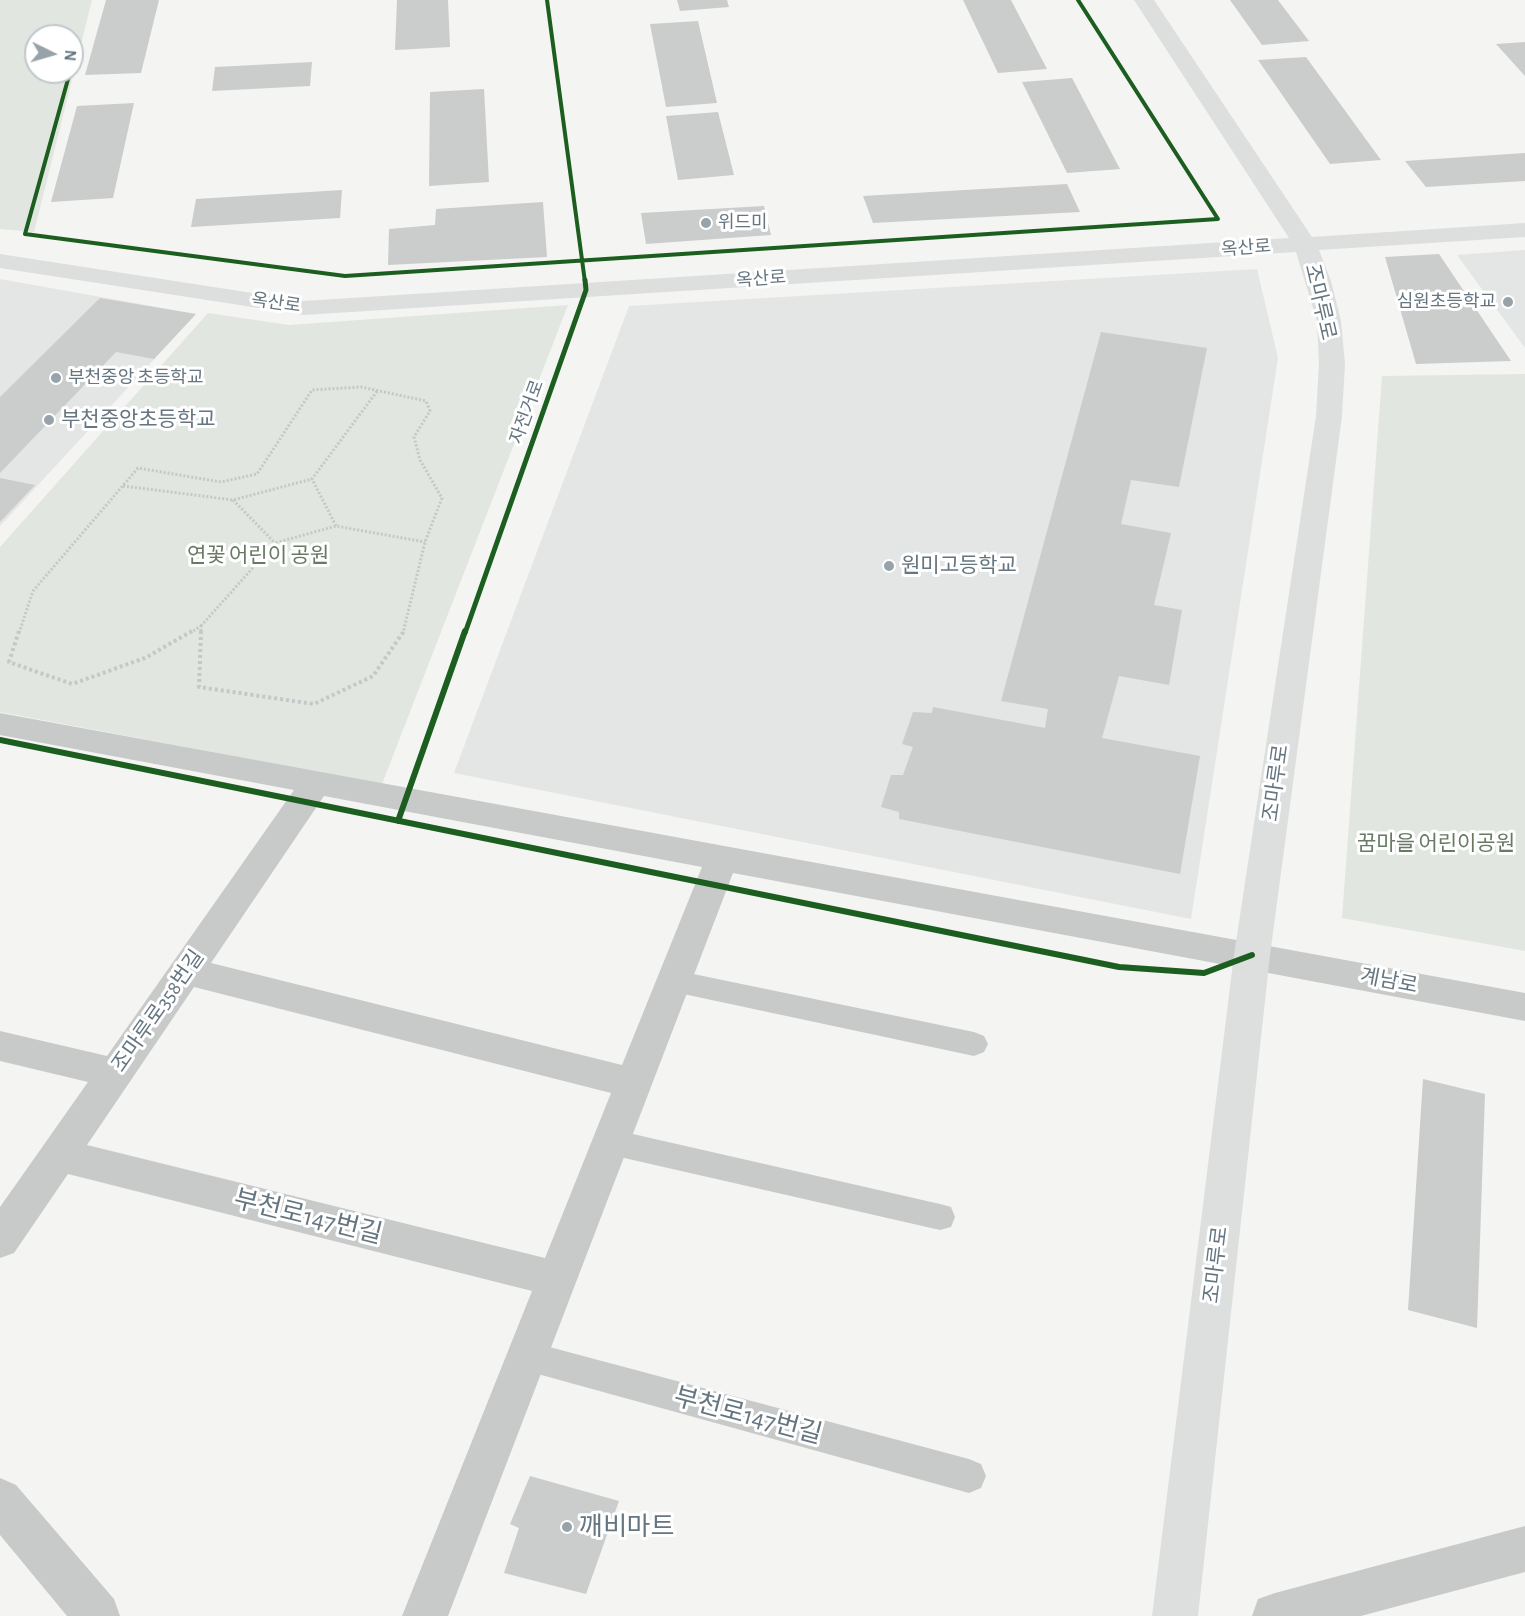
<!DOCTYPE html>
<html>
<head>
<meta charset="utf-8">
<style>
	body { margin:0 }
	#map { position:relative; width:1525px; height:1616px; overflow:hidden; background:#f4f4f2; font-family:"Alegreya Sans",sans-serif }
	canvas { display:block }
	.north { position:absolute; left:24px; top:24px; width:60px; height:60px; box-sizing:border-box; background:#fff; border:2px solid #c1c8cd; border-radius:50%; rotate:95deg; font-size:16px; font-weight:700; line-height:24px; text-align:center; color:#657681 }
	.north::after { content:''; display:block; margin:auto; width:21px; height:27px; background:#97a2a9; clip-path:polygon(50% 0,100% 100%,50% 72%,0 100%) }
</style>
</head>
<body>
<div id="map">
<canvas width="1525" height="1616"></canvas>
<div class="north">N</div>
</div>
<script>
const g = document.querySelector('canvas').getContext('2d');
g.lineJoin = 'round';
function fillPath(path, color) { g.fillStyle = color; g.fill(path, 'evenodd'); }
const shape = rows => new Path2D(rows.map(r => 'M' + r).join(''));
function trace(path, color, width, dash) { g.strokeStyle = color; g.lineWidth = width; g.lineCap = dash ? 'butt' : 'round'; g.setLineDash(dash || []); g.stroke(path); }
function drawText(font, color, halo, rows, align = 'center') {
  g.font = font + ' "Alegreya Sans","Noto Sans KR",sans-serif'; g.lineWidth = 6; g.setLineDash([]); g.textBaseline = 'middle'; g.strokeStyle = halo; g.fillStyle = color; for (const [text, x, y, turn = 0] of rows) {
    g.save(); g.translate(x, y); g.rotate((+turn || 0) * Math.PI / 180); g.textAlign = isNaN(turn) ? turn : align; if (halo) g.strokeText(text, 0, 0); g.fillText(text, 0, 0); g.restore();
  }
}
const built = shape([
	[1525,250,1525,348,1457,255],
	[1257,269,1278,358,1191,919,454,773,629,306],
	[0,279,196,314,0,526]
]);
const green = shape([
	[0,0,92,0,34,232,0,229],
	[36,36,72,36,72,72,36,72],
	[568,305,382,784,0,712,0,547,208,313,289,325],
	[1525,374,1525,951,1342,918,1382,376]
]);
const building = shape([
	[106,0,159,0,141,73,85,75],
	[397,0,448,0,450,47,395,50],
	[677,0,727,0,729,7,680,11],
	[963,0,1011,0,1047,69,998,73],
	[1230,0,1278,0,1309,41,1262,45],
	[698,21,717,103,666,107,650,24],
	[1525,42,1525,76,1496,44],
	[1306,57,1381,160,1330,164,1258,60],
	[312,62,310,86,212,91,215,67],
	[1072,78,1120,169,1067,173,1022,82],
	[484,89,489,182,429,186,430,92],
	[134,103,113,198,51,202,77,106],
	[718,112,734,175,678,180,666,116],
	[1525,153,1525,181,1426,187,1405,161],
	[1067,184,1080,212,873,223,863,196],
	[342,190,340,218,191,227,196,199],
	[543,202,547,257,388,265,389,229,435,225,436,209],
	[764,206,771,235,646,244,641,213],
	[1439,254,1511,361,1416,364,1385,257],
	[100,298,196,314,154,359,116,352,0,473,0,397],
	[1101,332,1207,348,1179,487,1131,480,1121,524,1171,533,1154,605,1182,610,1169,685,1119,676,1102,738,1200,756,1180,874,899,819,899,812,881,807,891,775,903,775,913,747,902,744,913,712,932,713,933,707,1045,728,1048,709,1001,701],
	[0,478,35,485,0,522],
	[1423,1079,1485,1094,1477,1328,1408,1310],
	[530,1476,619,1501,586,1594,504,1573,519,1528,510,1524]
]);
const pathFar1 = shape([
	[123,486,233,500,312,479],
	[233,500,275,543],
	[336,526,312,479,378,390],
	[201,626,275,543,336,526,425,542],
	[19,633,33,591,138,468,221,482,257,474,312,390,361,387,426,401,430,411,414,437,420,460,442,498,425,542,403,633],
	[190,633,201,626,201,633]
]);
const path = shape([
	[19,631,9,662,72,684,145,658,192,631],
	[201,631,199,687,314,704,373,676,404,631]
]);
const lane = shape([
	[674,970,974,1032,984,1036,988,1044,984,1052,974,1056,674,992,664,989,660,981,664,973,674,970],
	[611,1129,940,1204,951,1207,955,1217,951,1227,940,1230,611,1155,600,1151,596,1142,600,1133,611,1129],
	[527,1341,969,1459,981,1464,986,1476,981,1488,969,1493,527,1371,515,1367,511,1356,515,1345,527,1341]
]);
const street = shape([
	[0,713,1525,993,1525,1021,733,873,448,1616,402,1616,532,1291,68,1174,14,1253,0,1258,0,1207,88,1082,0,1061,0,1031,107,1056,294,790,0,735,0,713],
	[324,796,702,867,622,1065,211,963,324,796],
	[194,987,611,1093,545,1258,87,1145,194,987],
	[0,1478,16,1485,114,1599,120,1616,67,1616,0,1535,0,1478],
	[1525,1526,1525,1572,1361,1616,1252,1616,1258,1599,1275,1593,1525,1526]
]);
const secondary = shape([
	[1134,0,1154,0,1312,237,1525,223,1525,237,1319,250,1331,281,1341,321,1345,364,1342,416,1270,955,1198,1616,1152,1616,1234,955,1316,416,1319,364,1317,321,1296,252,304,315,0,268,0,254,304,301,1289,238,1134,0]
]);
const cyclewayFar2 = shape([
	[547,0,585,282],
	[70,72,25,234,345,276,1218,219,1078,0]
]);
const cyclewayFar1 = shape([
	[465,633,586,290,585,280]
]);
const cycleway = shape([
	[0,740,1119,967,1204,973,1252,955],
	[398,821,465,631]
]);
const markers = [
	[706,223,6,"#97a2a9"],
	[1508,302,6,"#97a2a9"],
	[56,378,6,"#97a2a9"],
	[49,420,6,"#97a2a9"],
	[889,566,6,"#97a2a9"],
	[567,1527,6,"#97a2a9"]
];
const farPoinames = [
	["위드미",718,223],
	["심원초등학교",1496,302,"right"],
	["부천중앙 초등학교",68,378]
];
const farStreetnames = [
	["옥산로",1246,248,-4],
	["옥산로",761,279,-4],
	["옥산로",276,303,8],
	["자전거로",527,412,-70]
];
const streetNames = [
	["조마루로",1320,302,77],
	["조마루로",1276,783,-82],
	["계남로",1389,981,11],
	["조마루로358번길",158,1011,-55],
	["조마루로",1216,1265,-83]
];
const poiNames = [
	["부천중앙초등학교",61,420],
	["원미고등학교",901,566]
];
const parkNames = [
	["연꽃 어린이 공원",258,556],
	["꿈마을 어린이공원",1436,844]
];
const nearStreetnames = [
	["부천로147번길",308,1217,14],
	["부천로147번길",748,1416,15]
];
const nearPoinames = [
	["깨비마트",579,1527]
];
fillPath(built, '#e4e5e5');
fillPath(green, '#e2e6e0');
fillPath(building, '#cbcccc');
trace(pathFar1, '#c6c7c8', 3, [2, 2]);
trace(path, '#c6c7c8', 4, [3, 3]);
fillPath(lane, '#c8caca');
fillPath(street, '#c8caca');
fillPath(secondary, '#dddede');
trace(cyclewayFar2, '#1b5e20', 4);
trace(cyclewayFar1, '#1b5e20', 5);
trace(cycleway, '#1b5e20', 6);
for (const [x, y, r, color] of markers) { const dot = new Path2D(); dot.arc(x, y, r, 0, 2 * Math.PI); g.fillStyle = color; g.fill(dot); trace(dot, '#fff', 2); }
drawText('18px', '#657681', '#fff', farPoinames, 'left');
drawText('18px', '#657681', '#fff', farStreetnames);
drawText('21px', '#657681', '#fff', streetNames);
drawText('21px', '#657681', '#fff', poiNames, 'left');
drawText('21px', '#697964', '#fff', parkNames);
drawText('26px', '#657681', '#fff', nearStreetnames);
drawText('26px', '#657681', '#fff', nearPoinames, 'left');
</script>
</body>
</html>
